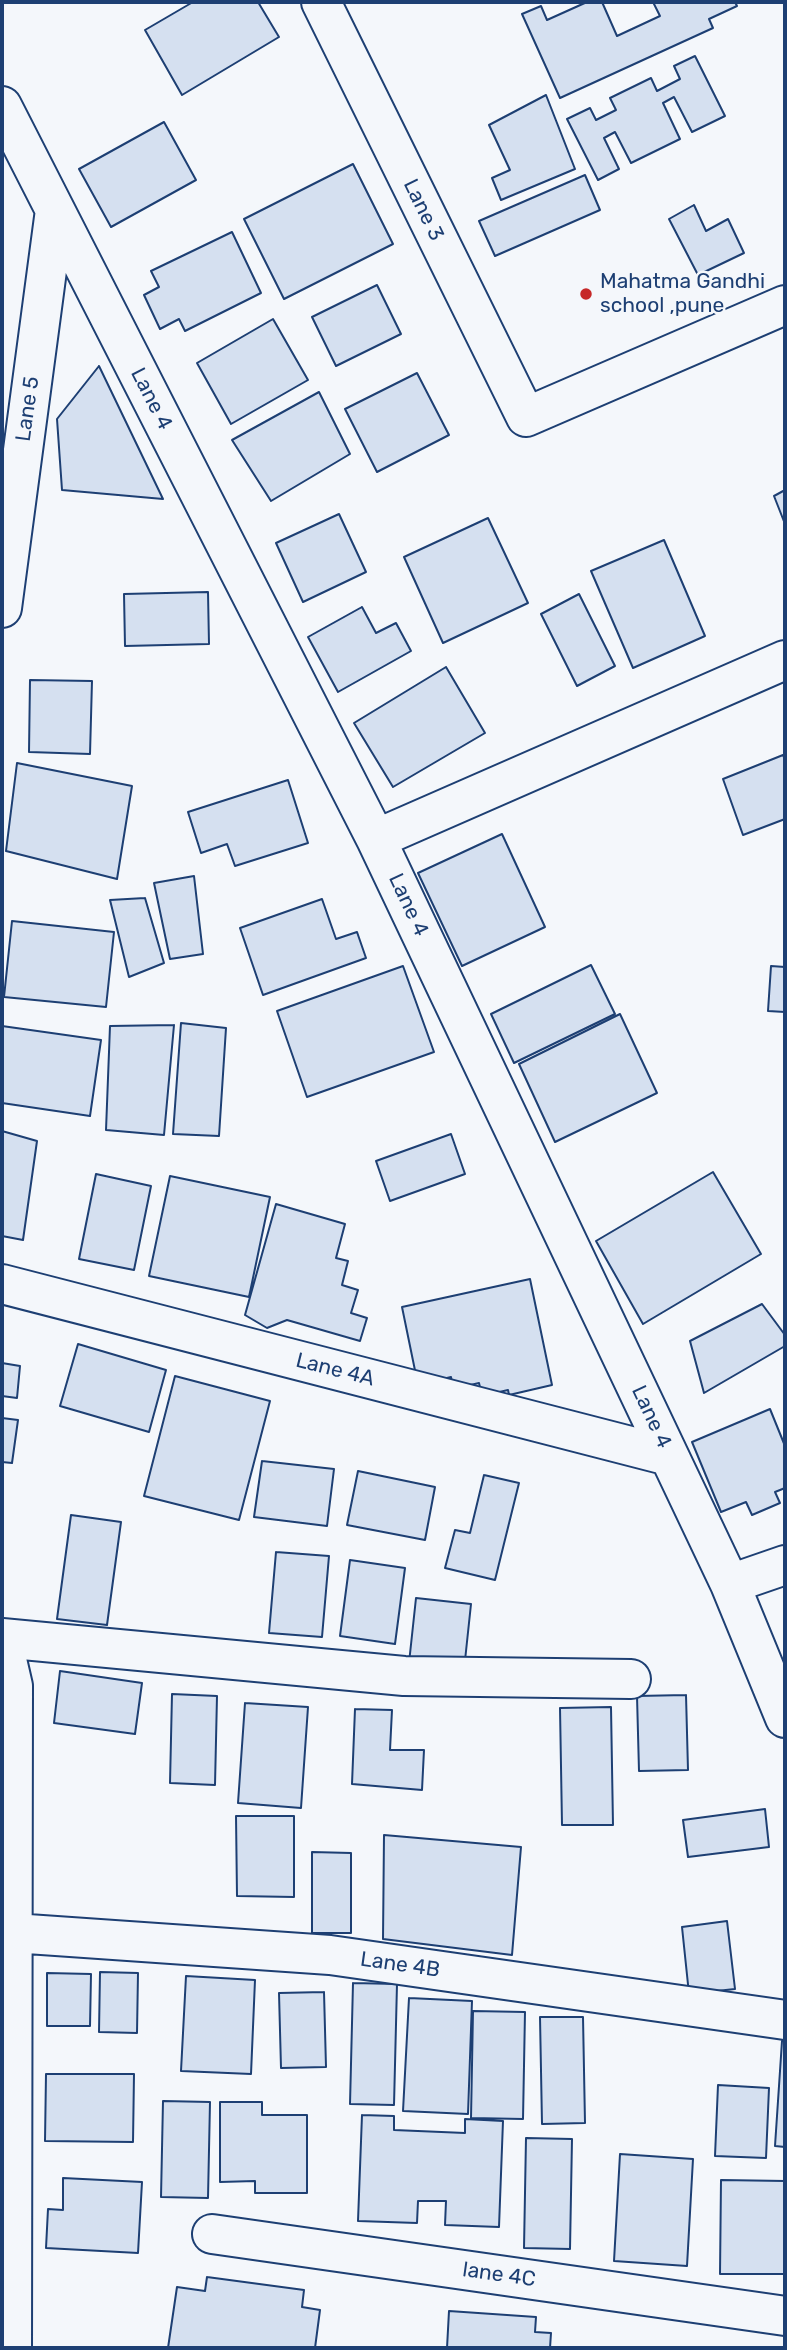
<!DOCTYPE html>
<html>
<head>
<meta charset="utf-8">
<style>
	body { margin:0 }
	#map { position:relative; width:787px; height:2350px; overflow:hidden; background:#f4f7fb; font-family:Rubik,sans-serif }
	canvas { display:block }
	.frame { position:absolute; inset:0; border:4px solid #1d3f73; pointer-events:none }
</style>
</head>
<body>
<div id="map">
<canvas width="787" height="2350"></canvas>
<div class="frame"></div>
</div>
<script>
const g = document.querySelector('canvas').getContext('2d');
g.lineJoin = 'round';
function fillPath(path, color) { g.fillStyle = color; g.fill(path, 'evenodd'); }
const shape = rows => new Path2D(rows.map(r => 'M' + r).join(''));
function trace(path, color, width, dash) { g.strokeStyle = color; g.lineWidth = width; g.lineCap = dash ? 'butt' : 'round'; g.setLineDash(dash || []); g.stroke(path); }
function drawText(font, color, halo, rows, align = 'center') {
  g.font = font + ' Rubik,sans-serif'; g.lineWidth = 5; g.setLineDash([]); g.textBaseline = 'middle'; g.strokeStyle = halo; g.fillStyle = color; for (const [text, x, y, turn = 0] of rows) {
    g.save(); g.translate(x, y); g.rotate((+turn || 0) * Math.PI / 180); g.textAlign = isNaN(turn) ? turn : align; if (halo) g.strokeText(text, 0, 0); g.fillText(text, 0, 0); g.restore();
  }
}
const building = shape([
	[193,2,258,2,279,37,182,95,145,30,193,2],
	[587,2,602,2,617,36,660,16,653,2,735,2,737,6,709,19,713,28,560,98,522,14,541,6,547,20,587,2],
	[695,56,725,116,692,132,674,97,663,103,680,139,631,163,615,132,604,138,619,169,598,180,567,119,590,108,596,120,616,110,610,98,651,78,657,91,680,79,674,66,695,56],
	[546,95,575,169,501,200,492,178,510,170,489,125,546,95],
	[164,122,196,180,111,227,79,169,164,122],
	[353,164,393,244,284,299,244,219,353,164],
	[585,175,600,210,495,256,479,221,585,175],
	[694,205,706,231,728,219,744,253,698,275,669,219,694,205],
	[232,232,261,293,185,331,179,319,160,329,144,295,159,287,151,271,232,232],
	[377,285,401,334,336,366,312,317,377,285],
	[273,319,308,380,231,424,197,363,273,319],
	[99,366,163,499,62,490,57,419,99,366],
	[417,373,449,435,377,472,345,409,417,373],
	[319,392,350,454,271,501,232,440,319,392],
	[785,490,785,524,774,496,785,490],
	[339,514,366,572,303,602,276,543,339,514],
	[488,518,528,603,443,643,404,557,488,518],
	[664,540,705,636,633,668,591,571,664,540],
	[208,592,209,644,125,646,124,594,208,592],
	[579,594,615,666,577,686,541,614,579,594],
	[362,607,376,633,396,623,411,651,338,692,308,637,362,607],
	[446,667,485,733,393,787,354,723,446,667],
	[30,680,92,681,90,754,29,752,30,680],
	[783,755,785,760,785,819,743,835,723,779,783,755],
	[17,763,132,786,117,879,6,851,17,763],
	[288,780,308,843,235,866,227,844,201,853,188,812,288,780],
	[502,834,545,927,462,966,418,873,502,834],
	[194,876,203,954,170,959,154,883,194,876],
	[145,898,164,963,129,977,110,900,145,898],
	[322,899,336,939,357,932,366,958,263,995,240,928,322,899],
	[12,921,114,932,106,1007,4,997,12,921],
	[591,965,615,1014,514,1063,491,1014,591,965],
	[403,966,434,1052,307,1097,277,1011,403,966],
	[771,966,785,967,785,1012,768,1011,771,966],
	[620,1014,657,1093,555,1142,519,1064,620,1014],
	[181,1023,226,1028,219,1136,173,1134,181,1023],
	[174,1025,164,1135,106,1130,110,1026,174,1025],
	[2,1026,101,1040,90,1116,2,1103,2,1026],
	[2,1131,37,1141,23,1240,2,1236,2,1131],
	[451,1134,465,1174,390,1201,376,1161,451,1134],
	[713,1172,761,1254,643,1324,596,1241,713,1172],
	[96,1174,151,1186,134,1270,79,1259,96,1174],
	[170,1176,270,1197,249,1297,149,1276,170,1176],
	[276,1204,345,1224,336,1258,348,1261,342,1285,358,1290,351,1313,367,1318,360,1341,287,1320,267,1328,245,1315,276,1204],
	[530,1279,552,1385,509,1395,508,1390,482,1396,479,1383,453,1389,451,1377,418,1385,402,1307,530,1279],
	[762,1304,785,1335,785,1346,704,1393,690,1341,762,1304],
	[78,1344,166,1370,149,1432,60,1406,78,1344],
	[2,1363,20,1366,17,1398,2,1396,2,1363],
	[175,1376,270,1401,239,1520,144,1496,175,1376],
	[770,1409,785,1446,785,1488,775,1492,780,1503,752,1515,746,1502,721,1512,692,1442,770,1409],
	[2,1418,18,1420,12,1463,2,1462,2,1418],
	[262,1461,334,1469,327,1526,254,1517,262,1461],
	[358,1471,435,1487,425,1540,347,1525,358,1471],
	[484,1475,519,1483,495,1580,445,1568,455,1530,470,1533,484,1475],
	[71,1515,121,1522,107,1625,57,1619,71,1515],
	[276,1552,329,1556,322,1637,269,1633,276,1552],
	[350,1560,405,1568,395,1644,340,1636,350,1560],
	[416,1598,471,1604,464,1670,409,1663,416,1598],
	[60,1671,142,1683,135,1734,54,1723,60,1671],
	[172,1694,217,1696,215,1785,170,1783,172,1694],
	[686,1695,688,1770,639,1771,637,1696,686,1695],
	[245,1703,308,1707,301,1808,238,1803,245,1703],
	[611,1707,613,1825,562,1825,560,1708,611,1707],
	[355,1709,392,1710,390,1750,424,1750,422,1790,352,1784,355,1709],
	[765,1809,769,1847,688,1857,683,1820,765,1809],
	[236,1816,294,1816,294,1897,237,1896,236,1816],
	[384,1835,521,1847,512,1955,383,1939,384,1835],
	[312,1852,351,1853,351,1933,312,1933,312,1852],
	[727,1921,735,1989,689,1994,682,1927,727,1921],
	[100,1972,138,1973,137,2033,99,2032,100,1972],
	[47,1973,91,1974,90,2026,47,2026,47,1973],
	[186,1976,255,1980,251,2074,181,2071,186,1976],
	[353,1983,397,1984,394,2105,350,2104,353,1983],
	[324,1992,326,2067,281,2068,279,1993,324,1992],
	[409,1998,472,2001,468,2114,403,2111,409,1998],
	[473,2011,525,2012,523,2119,471,2118,473,2011],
	[540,2017,583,2017,585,2123,542,2124,540,2017],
	[782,2041,785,2041,785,2147,775,2146,782,2041],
	[46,2074,134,2074,133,2142,45,2141,46,2074],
	[718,2085,769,2088,766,2158,715,2156,718,2085],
	[163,2101,210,2102,208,2198,161,2197,163,2101],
	[220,2102,262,2102,262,2115,307,2115,307,2193,255,2193,255,2181,220,2182,220,2102],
	[362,2115,394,2116,394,2130,465,2133,465,2119,503,2121,499,2227,445,2225,446,2201,418,2201,417,2223,358,2221,362,2115],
	[526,2138,572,2139,570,2249,524,2248,526,2138],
	[620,2154,693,2159,687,2266,614,2261,620,2154],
	[63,2178,142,2182,138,2253,46,2248,48,2209,63,2210,63,2178],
	[721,2180,785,2181,785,2274,720,2274,721,2180],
	[207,2277,304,2290,302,2307,320,2310,315,2348,168,2348,177,2287,205,2291,207,2277],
	[449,2311,536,2317,535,2332,551,2333,550,2348,447,2348,449,2311]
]);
const street = shape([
	[321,2,526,417,785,305],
	[2,106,376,839,730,1584,785,1718],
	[2,608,55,210],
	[376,839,785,660],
	[2,1284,669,1456],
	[730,1584,785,1565],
	[2,1638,13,1686,12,2348],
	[2,1638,404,1676,631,1679],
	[13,1933,330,1955,785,2020],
	[212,2234,785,2316]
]);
const markers = [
	[586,294,7,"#c62828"]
];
const streetNames = [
	["Lane 3",423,210,64],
	["Lane 4",151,399,63],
	["Lane 5",28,409,-82],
	["Lane 4",408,905,65],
	["Lane 4A",335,1370,14],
	["Lane 4",651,1417,65],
	["Lane 4B",400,1965,8],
	["lane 4C",499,2275,8]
];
const poiNames = [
	["Mahatma Gandhi",600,282],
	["school ,pune",600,306]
];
fillPath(building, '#d5e0f0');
trace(building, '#1d3f73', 2);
trace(street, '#1d3f73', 42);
trace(street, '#f4f7fb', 38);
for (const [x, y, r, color] of markers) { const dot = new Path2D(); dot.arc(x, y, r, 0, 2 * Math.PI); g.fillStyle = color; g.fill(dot); trace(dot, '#f4f7fb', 2.5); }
drawText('21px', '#1d3f73', '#f4f7fb', streetNames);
drawText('21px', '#1d3f73', '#f4f7fb', poiNames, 'left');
</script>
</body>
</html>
